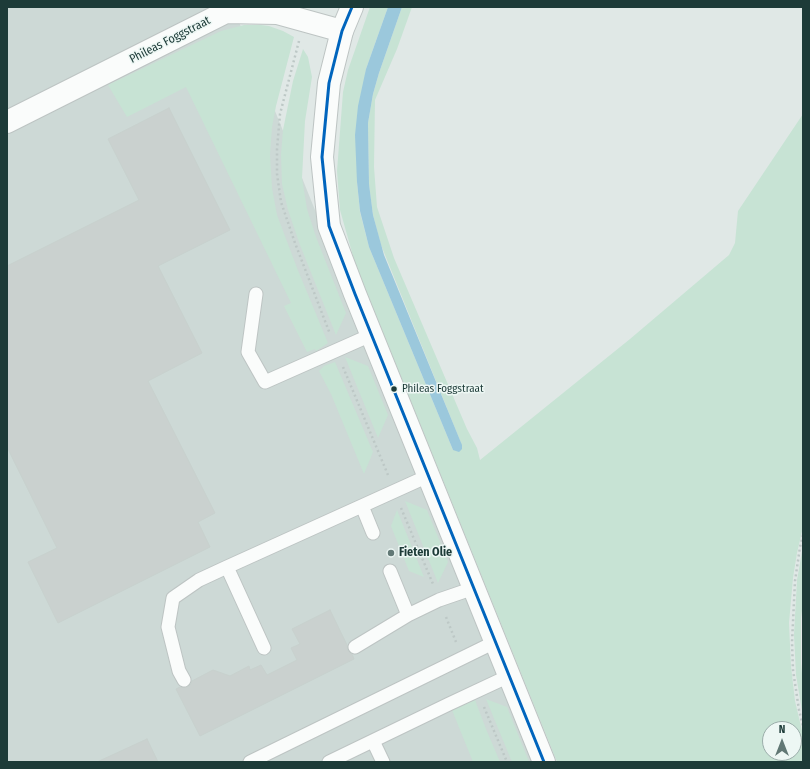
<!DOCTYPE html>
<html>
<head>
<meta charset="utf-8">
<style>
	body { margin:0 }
	#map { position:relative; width:810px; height:769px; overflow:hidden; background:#e0e8e6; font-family:"Fira Sans Condensed",sans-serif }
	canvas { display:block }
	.frame { position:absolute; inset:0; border:8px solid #1d3b38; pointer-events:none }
	.north { position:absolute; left:762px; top:721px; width:40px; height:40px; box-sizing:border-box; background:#edf7f4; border:1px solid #9aaca9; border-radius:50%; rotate:0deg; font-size:11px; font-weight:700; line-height:16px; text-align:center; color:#1d3b38 }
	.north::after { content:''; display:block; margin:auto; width:14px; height:18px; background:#617875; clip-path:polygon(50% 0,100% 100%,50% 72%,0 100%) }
</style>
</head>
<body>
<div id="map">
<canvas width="810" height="769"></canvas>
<div class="frame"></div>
<div class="north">N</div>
</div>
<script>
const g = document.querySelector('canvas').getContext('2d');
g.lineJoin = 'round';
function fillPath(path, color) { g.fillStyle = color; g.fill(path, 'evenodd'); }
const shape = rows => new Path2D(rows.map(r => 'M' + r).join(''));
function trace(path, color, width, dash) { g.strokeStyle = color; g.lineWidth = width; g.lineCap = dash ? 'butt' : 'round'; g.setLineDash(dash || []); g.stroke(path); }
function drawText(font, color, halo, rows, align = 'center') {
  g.font = font + ' "Fira Sans Condensed",sans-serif'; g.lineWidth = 3; g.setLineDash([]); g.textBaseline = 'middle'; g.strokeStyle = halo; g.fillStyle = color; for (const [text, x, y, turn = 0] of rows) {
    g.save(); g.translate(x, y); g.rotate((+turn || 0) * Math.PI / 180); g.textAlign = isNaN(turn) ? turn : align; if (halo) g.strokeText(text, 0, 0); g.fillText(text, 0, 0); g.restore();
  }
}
const built = shape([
	[7,7,233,7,538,762,7,762]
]);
const green = shape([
	[370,7,388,7,366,69,357,182,360,212,369,247,453,450,461,443,381,245,373,215,369,185,368,123,373,94,379,73,402,7,412,7,397,49,375,100,374,167,377,207,394,258,467,429,477,448,480,460,630,339,729,255,735,243,738,211,803,114,803,527,797,553,793,578,789,623,791,666,795,701,803,735,803,762,557,762,371,303,355,263,340,210,337,171,343,92,348,70],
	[770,729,794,729,794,753,770,753],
	[244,25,261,25,269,26,283,31,294,37,276,106,272,127,270,155,272,188,277,215,297,268,328,343,316,351,315,349,307,352,284,306,291,303,186,87,127,117,108,85,221,31],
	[303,49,308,57,312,77,305,121,302,178,307,209,316,237,346,313,336,335,300,245,288,210,282,184,281,155,283,130,293,81],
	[345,357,368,366,388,415,378,438],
	[335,362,373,452,364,474,331,394,319,371,324,366],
	[405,501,427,510,448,562,438,583],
	[397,510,424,577,409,571,391,526],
	[803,546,803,603,801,618,801,663,803,685,803,717,796,675,794,635,797,580],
	[486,699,507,707,529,762,512,762],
	[475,700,486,729,500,762,473,762,452,710]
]);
const water = shape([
	[388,7,402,7,379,73,373,94,368,123,369,184,373,215,384,255,462,445,462,449,459,452,453,450,369,247,360,211,357,182,355,135,358,106,366,69]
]);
const building = shape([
	[169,108,230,230,158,266,202,353,148,381,215,513,198,522,210,547,58,623,28,562,57,548,7,447,7,266,139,200,108,139,169,108],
	[330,610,347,645,348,651,352,654,354,659,200,736,176,689,180,687,188,687,191,684,192,681,213,670,230,676,249,666,250,670,261,665,267,675,297,660,291,648,300,644,292,629,330,610],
	[147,739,158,762,97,762,147,739]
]);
const path = shape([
	[299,41,280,114,277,149,277,174,281,202,295,243,330,334],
	[343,367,388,475],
	[401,508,433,584],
	[803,535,800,547,795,581,792,642,793,670,799,710,803,726],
	[446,617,456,642],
	[484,707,507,762]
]);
const service = shape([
	[256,294,248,352,265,382,371,335],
	[362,506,373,533],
	[390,571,408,615,439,600,474,588],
	[355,647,408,615],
	[264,648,227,567,428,476],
	[184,680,179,671,168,627,173,598,199,580,227,567],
	[373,741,383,762],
	[250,762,495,642],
	[329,762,449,704,509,676]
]);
const minor = shape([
	[7,122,226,12,277,13,342,31]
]);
const tertiary = shape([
	[352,7,342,31,329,83,322,157,329,226,355,294,544,762]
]);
const bus1 = shape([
	[352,7,342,31,329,83,322,157,329,226,355,294,544,762]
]);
const markers = [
	[394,389,3.5,"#1d3b38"],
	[391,553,4,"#617875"]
];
const busNames = [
	["Phileas Foggstraat",402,389]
];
const streetNames = [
	["Phileas Foggstraat",170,40,-27]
];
const poiNames = [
	["Fieten Olie",399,553]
];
fillPath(built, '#cdd9d6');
fillPath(green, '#c7e3d4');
fillPath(water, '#9bc8dc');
fillPath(building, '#cad1cf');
trace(building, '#c8d1ce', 1);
trace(service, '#bdc4c3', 15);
trace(minor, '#bdc4c3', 24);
trace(tertiary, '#bdc4c3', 24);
trace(path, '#bdc8c6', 2.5, [2, 3]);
trace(service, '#fafcfb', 13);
trace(minor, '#fafcfb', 22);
trace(tertiary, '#fafcfb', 22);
trace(bus1, '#0065bd', 3);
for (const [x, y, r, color] of markers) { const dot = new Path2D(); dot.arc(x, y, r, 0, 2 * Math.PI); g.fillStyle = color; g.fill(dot); trace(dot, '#edf7f4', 1.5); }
drawText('11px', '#1d3b38', '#edf7f4', busNames, 'left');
drawText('12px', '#1d3b38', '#edf7f4', streetNames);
drawText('bold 12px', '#1d3b38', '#edf7f4', poiNames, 'left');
</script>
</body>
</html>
